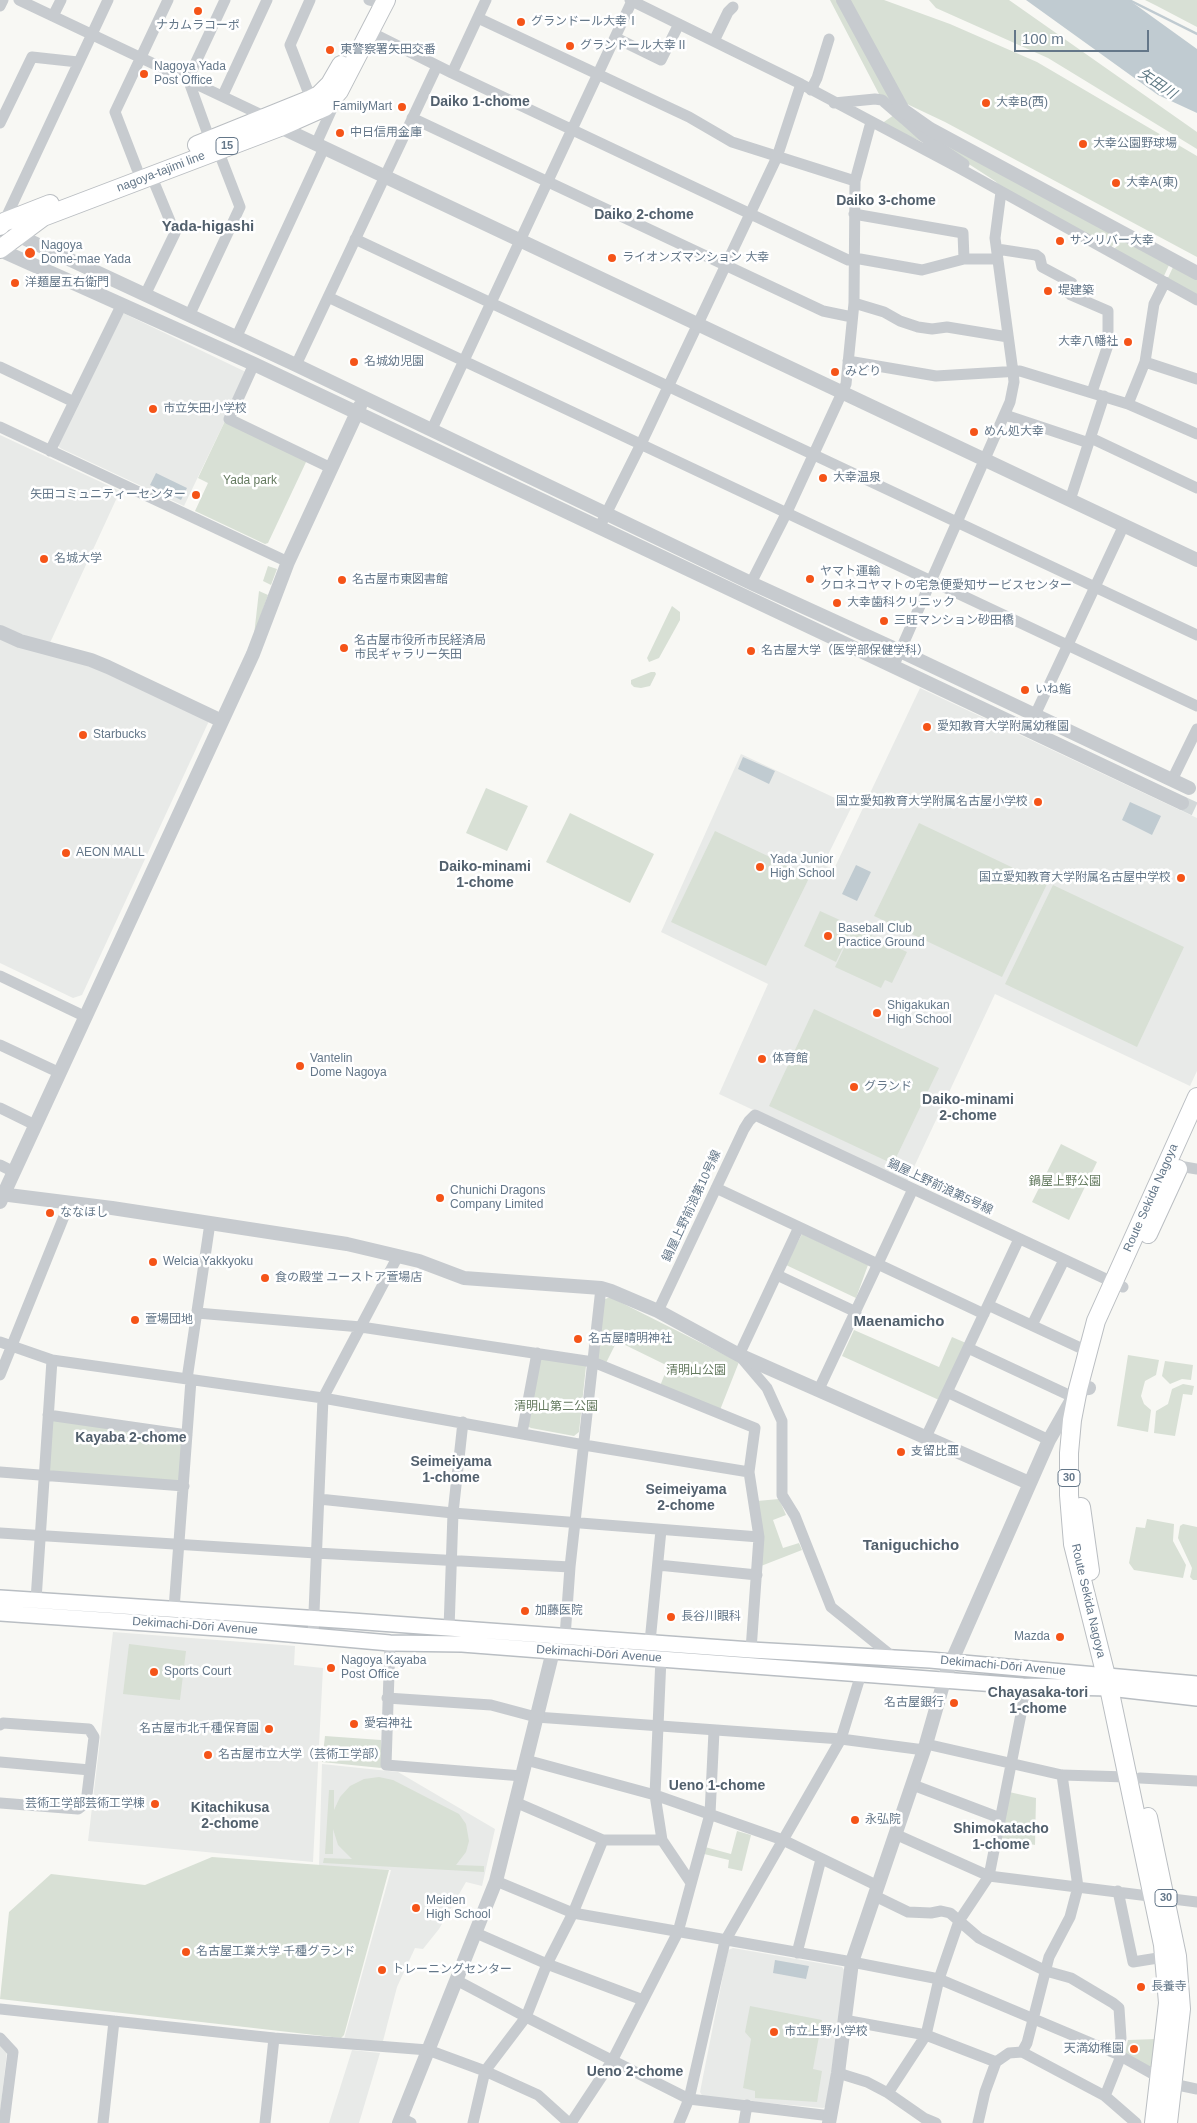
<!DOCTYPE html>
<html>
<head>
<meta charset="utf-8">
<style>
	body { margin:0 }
	#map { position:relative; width:1197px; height:2123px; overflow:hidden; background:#f8f8f4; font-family:Helvetica,sans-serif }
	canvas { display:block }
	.scale { position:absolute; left:1014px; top:30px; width:135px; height:22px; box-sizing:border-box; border:2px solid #647789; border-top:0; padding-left:6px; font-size:15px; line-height:18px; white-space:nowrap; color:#647789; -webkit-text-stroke:4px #fff; paint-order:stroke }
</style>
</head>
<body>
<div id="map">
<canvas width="1197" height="2123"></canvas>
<div class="scale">100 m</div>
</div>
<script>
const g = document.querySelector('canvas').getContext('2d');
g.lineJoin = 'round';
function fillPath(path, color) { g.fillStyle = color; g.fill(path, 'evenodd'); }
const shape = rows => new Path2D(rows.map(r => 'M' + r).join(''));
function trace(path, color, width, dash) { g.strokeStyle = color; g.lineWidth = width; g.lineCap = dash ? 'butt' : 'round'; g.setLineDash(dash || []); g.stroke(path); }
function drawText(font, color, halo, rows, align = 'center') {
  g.font = font + ' Helvetica,"Noto Sans JP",sans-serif'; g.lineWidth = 5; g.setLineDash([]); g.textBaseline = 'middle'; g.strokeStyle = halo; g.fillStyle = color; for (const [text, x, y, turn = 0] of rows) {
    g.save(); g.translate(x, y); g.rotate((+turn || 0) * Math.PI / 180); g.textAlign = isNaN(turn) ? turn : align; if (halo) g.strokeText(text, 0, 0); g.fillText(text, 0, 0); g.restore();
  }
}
const built = shape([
	[123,313,248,373,184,506,60,448,58,445],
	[0,435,120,491,49,645,0,626],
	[0,637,100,669,209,721,82,995,73,998,0,963],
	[920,688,1197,818,1197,1071,1190,1086,995,994,907,1182,719,1094,768,984,661,932,741,754,852,806,824,863,826,866,834,869],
	[113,1632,295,1646,294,1665,323,1668,313,1862,88,1841],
	[322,1764,398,1772,495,1829,482,1886,466,1882,439,1929,423,1949,415,1948,397,1987,383,2041,344,2039,391,1870,319,1867],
	[733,1948,842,1967,845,1971,827,2106,823,2108,703,2097,700,2092,728,1950],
	[0,2044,7,2051,0,2114],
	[352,2050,380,2053,359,2123,329,2123]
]);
const green = shape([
	[830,0,838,0,899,110,880,96],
	[849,0,884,0,950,24,1037,62,1197,156,1197,257,945,122,907,104],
	[929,0,1009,0,1197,132,1197,149,1048,58,936,8],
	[1145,0,1197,0,1197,27,1157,6],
	[894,115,941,150,881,124],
	[911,122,1119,235,1111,248,1006,192,995,181,961,159],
	[1122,237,1170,263,1163,278,1114,250],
	[1174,265,1197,277,1197,297,1167,280],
	[225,421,307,460,268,543,265,544,195,511,208,483,198,478],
	[268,566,277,569,271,585,263,581],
	[259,591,268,595,254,635],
	[672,606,680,612,680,620,659,658,649,662,647,658],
	[651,672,655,672,656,674,650,686,641,688,634,687,631,684,631,680],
	[486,788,528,806,507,851,466,833],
	[570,813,654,854,630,903,546,862],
	[919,823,1047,884,1002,977,874,916],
	[715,831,810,876,766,966,671,922],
	[1053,885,1184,947,1137,1047,1005,984],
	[820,911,853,926,836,962,804,946],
	[854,927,907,952,892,983,885,980,881,988,835,967],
	[814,1009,939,1068,893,1164,769,1106],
	[1061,1144,1097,1162,1069,1220,1032,1202],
	[802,1234,868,1265,856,1298,786,1265],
	[610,1297,739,1362,720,1410,660,1386,668,1366,617,1341,606,1363,597,1358,603,1300],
	[854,1330,939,1367,952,1337,966,1343,939,1400,842,1356],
	[1128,1355,1159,1360,1156,1375,1145,1381,1141,1396,1144,1404,1151,1410,1148,1432,1117,1426],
	[544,1357,586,1366,579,1432,574,1436,531,1428,527,1426,540,1360],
	[1165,1361,1193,1365,1191,1380,1182,1379,1170,1384,1162,1376],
	[1183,1384,1194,1386,1192,1395,1183,1394,1175,1436,1154,1433,1156,1411,1168,1404,1172,1389],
	[55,1419,179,1437,183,1441,179,1481,51,1472,48,1469,52,1421],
	[779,1499,786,1515,773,1520,783,1548,799,1543,802,1550,761,1566,757,1501],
	[1147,1519,1174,1524,1173,1541,1186,1565,1183,1578,1134,1570,1129,1563,1136,1527,1145,1528],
	[1183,1524,1197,1527,1197,1580,1193,1580,1190,1577,1192,1568,1178,1538,1180,1526],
	[129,1644,186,1651,180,1700,123,1694],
	[325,1736,381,1740,381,1768,322,1762],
	[379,1777,393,1780,459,1814,466,1824,469,1841,466,1852,456,1865,484,1866,484,1872,323,1863,324,1858,352,1859,338,1845,333,1829,333,1854,325,1854,329,1790,334,1790,334,1810,340,1797,350,1786,364,1779],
	[1009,1792,1036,1798,1035,1845,1001,1838],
	[737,1831,751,1835,742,1871,728,1868,729,1860,704,1854,705,1847,731,1854],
	[212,1857,389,1870,344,2035,341,2038,0,1999,9,1912,51,1874,145,1885],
	[750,2006,822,2020,813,2069,822,2071,817,2102,755,2098,755,2091,743,2088,751,2039,745,2032],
	[1157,2039,1153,2071,1126,2059,1125,2052,1128,2040]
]);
const water = shape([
	[1026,0,1129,0,1197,49,1197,113,1158,95],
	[156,473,187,488,181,500,150,485],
	[743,757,775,771,769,784,738,769],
	[1130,802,1161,816,1152,835,1122,820],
	[856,865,871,872,857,901,842,894],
	[775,1960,809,1966,806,1979,773,1973]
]);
const stream = shape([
	[1129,0,1197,34]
]);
const tertiaryTunnel = shape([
	[1182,803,1197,810]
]);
const minor = shape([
	[19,0,270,119],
	[310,0,290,45,311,99],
	[369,0,373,1],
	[630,0,801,84,959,168,1197,300],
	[0,6,3,0],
	[53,16,61,0],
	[478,18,689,117,732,142,855,181],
	[370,32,452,73,848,260,860,259,922,270,964,259,998,259],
	[616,38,661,60,679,24],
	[714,41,728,12,733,7],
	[452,73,486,0],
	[811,90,817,78,829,39],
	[223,95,267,0],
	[834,103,875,99,882,100,904,119,903,114],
	[412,118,823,311,852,317],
	[904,119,923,136,964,164],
	[0,123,32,57,78,62],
	[210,140,188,79,225,0],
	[316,144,335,102],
	[137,169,115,112,168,0],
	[854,214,963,233,964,259],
	[4,222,108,0],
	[355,239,1197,635],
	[997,249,1036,255,1040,258,1042,267,1072,283,1068,292,1071,295,1108,311,1108,345,1092,392],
	[145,295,175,233,151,175],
	[328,297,1197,706],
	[854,303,884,312,900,321,918,327,932,329,947,327,1008,337],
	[189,316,240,207,218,150],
	[236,338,324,148],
	[848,361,936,376,1020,371,1128,404,1197,434],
	[1145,362,1197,379],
	[254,364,229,419,331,468],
	[296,365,437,66],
	[0,367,74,402],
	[1128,404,1145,362,1154,304,1165,282],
	[1005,415,1086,442,1093,439,1197,488],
	[0,427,288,562],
	[432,429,632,1],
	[50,451,122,304],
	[1070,500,1104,396],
	[599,528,641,444,777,157,801,84],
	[751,583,787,512,846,384,854,303,855,181,871,122],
	[893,667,1010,402,1014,382,1013,372,995,238,1001,192],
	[1035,715,1124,525],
	[1172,780,1197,729],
	[0,976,86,1017],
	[0,1045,60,1073],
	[0,1108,35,1125],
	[0,1165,14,1172],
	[1179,1166,1197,1169],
	[716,1188,984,1314],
	[799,1227,739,1355,767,1388,782,1421,782,1495,795,1516,831,1607,893,1657],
	[777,1275,856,1312],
	[988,1305,1087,1351],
	[658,1311,744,1129,749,1121,755,1115,1123,1287],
	[197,1313,361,1327,593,1362,755,1428,749,1472,759,1537,751,1650],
	[1032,1325,1064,1260],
	[0,1342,52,1360,323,1398,584,1445,749,1472],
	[968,1348,1073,1397],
	[0,1375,69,1204],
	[187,1379,210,1223],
	[819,1389,913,1189],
	[947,1392,1049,1440],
	[48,1415,187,1435],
	[522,1433,537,1353],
	[926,1437,1019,1239],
	[0,1472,184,1486],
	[319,1499,453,1513,759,1537],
	[0,1533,316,1553,570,1567],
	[658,1565,757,1575],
	[36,1600,52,1360],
	[174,1609,191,1380],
	[449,1629,453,1513,463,1422],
	[313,1636,323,1398,398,1256],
	[565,1637,570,1567,601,1288],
	[650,1642,661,1530],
	[390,1643,386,1765,522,1776],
	[661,1658,655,1795,662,1840,691,1883],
	[387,1698,491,1705,536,1717,841,1739,924,1750],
	[0,1725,3,1723,89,1729,94,1737,86,1803,78,1809,0,1803],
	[926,1744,1062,1775,1127,1777],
	[526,1760,655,1795,783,1840,878,1886],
	[0,1762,90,1770],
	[1140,1778,1197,1781],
	[913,1785,1000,1818],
	[515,1802,603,1840],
	[895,1834,989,1876,1197,1902],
	[496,1881,573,1913,852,1962,939,1979,1117,2054,1160,2078],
	[1118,1891,1133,1962,1164,1957],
	[875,1896,908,1912,931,1913,941,1911,950,1913,979,1938,1046,1971,1071,1978,1113,2003,1119,2008,1121,2038,1117,2054],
	[476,1933,547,1964,643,2000],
	[797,1953,821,1859],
	[458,1981,526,2017,689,2099,831,2116],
	[0,2009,274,2038,428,2050,485,2071,538,2095,569,2123],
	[844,2020,926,2035,996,2062],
	[0,2038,13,2052,4,2123],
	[1022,2052,1105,2096,1136,2123],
	[838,2073,867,2082,888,2093,924,2118,936,2123],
	[1173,2084,1197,2089],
	[888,2093,926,2035,939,1979,959,1921,989,1876,1024,1699,1023,1686],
	[1105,2096,1121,2056],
	[401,2118,411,2123],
	[103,2123,114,2021],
	[265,2123,274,2038],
	[473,2123,485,2071,526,2017,547,1964,573,1913,603,1840,662,1840],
	[571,2123,612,2061,678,1932,710,1814,714,1731],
	[679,2123,689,2099,725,1941,841,1739,861,1674],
	[744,2123,747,2105],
	[978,2123,985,2092,996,2062,1009,2053,1022,2052,1027,2043,1049,1957,1070,1917,1078,1887,1062,1775]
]);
const tertiary = shape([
	[843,0,903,110,930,129,1197,273],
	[280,127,1197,560],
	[17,235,296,365,751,583,900,651,1189,788],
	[0,250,254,364,1182,803],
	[0,632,20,641,91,660,108,667,222,721],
	[0,1194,112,1208,347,1244,419,1261,464,1278,601,1288,611,1291,658,1311,739,1355,1029,1483],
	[0,1202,253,654,288,562,360,406],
	[399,2123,496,1881,553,1651,560,1642],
	[829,2123,838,2073,852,1962,926,1744,946,1674,1049,1440,1078,1389,1089,1388]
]);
const secondary = shape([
	[0,1598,352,1621,751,1650,930,1660,1197,1684],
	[0,1613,233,1629,390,1643,462,1644,553,1651,1023,1686,1109,1688,1197,1698]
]);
const primary = shape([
	[197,145,311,99,319,95,330,84,341,65],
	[0,226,4,222,50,204],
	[0,249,43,217,280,127,325,107,339,91,386,0],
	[1148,1234,1178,1169],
	[1081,1507,1090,1571],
	[1148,1817,1177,1956,1181,2009,1168,2123],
	[1154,2123,1168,2003,1163,1945,1109,1688,1073,1544,1069,1495,1069,1453,1072,1420,1078,1389,1096,1321,1197,1097]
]);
const markers = [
	[198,11,5,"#f55418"],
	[521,22,5,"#f55418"],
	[570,46,5,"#f55418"],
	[330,50,5,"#f55418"],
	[144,74,5,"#f55418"],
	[986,103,5,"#f55418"],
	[402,107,5,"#f55418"],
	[340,133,5,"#f55418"],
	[1083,144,5,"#f55418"],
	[1116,183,5,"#f55418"],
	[1060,241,5,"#f55418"],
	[30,253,6,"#f55418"],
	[612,258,5,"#f55418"],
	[15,283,5,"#f55418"],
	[1048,291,5,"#f55418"],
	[1128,342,5,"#f55418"],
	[354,362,5,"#f55418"],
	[835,372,5,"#f55418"],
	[153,409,5,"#f55418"],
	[974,432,5,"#f55418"],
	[823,478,5,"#f55418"],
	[196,495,5,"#f55418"],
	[44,559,5,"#f55418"],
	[810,579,5,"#f55418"],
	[342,580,5,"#f55418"],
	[837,603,5,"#f55418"],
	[884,621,5,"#f55418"],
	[344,648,5,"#f55418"],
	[751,651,5,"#f55418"],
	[1025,690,5,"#f55418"],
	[927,727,5,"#f55418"],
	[83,735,5,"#f55418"],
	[1038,802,5,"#f55418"],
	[66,853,5,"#f55418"],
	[760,867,5,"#f55418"],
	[1181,878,5,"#f55418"],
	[828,936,5,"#f55418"],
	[877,1013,5,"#f55418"],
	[762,1059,5,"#f55418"],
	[300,1066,5,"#f55418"],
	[854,1087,5,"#f55418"],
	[440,1198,5,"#f55418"],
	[50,1213,5,"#f55418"],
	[153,1262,5,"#f55418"],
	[265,1278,5,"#f55418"],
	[135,1320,5,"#f55418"],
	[578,1339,5,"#f55418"],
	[901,1452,5,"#f55418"],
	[525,1611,5,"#f55418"],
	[671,1617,5,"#f55418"],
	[1060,1637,5,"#f55418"],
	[331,1668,5,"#f55418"],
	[154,1672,5,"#f55418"],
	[954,1703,5,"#f55418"],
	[354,1724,5,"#f55418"],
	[269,1729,5,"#f55418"],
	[208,1755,5,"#f55418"],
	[155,1804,5,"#f55418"],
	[855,1820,5,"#f55418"],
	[416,1908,5,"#f55418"],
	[186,1952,5,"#f55418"],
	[382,1970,5,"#f55418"],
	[1141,1987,5,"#f55418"],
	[774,2032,5,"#f55418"],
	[1134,2049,5,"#f55418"]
];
const shields = [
	[227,146,22],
	[1069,1478,22],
	[1166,1898,22]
];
const shieldNames = [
	["15",227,146],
	["30",1069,1478],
	["30",1166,1898]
];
const poiNames = [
	["グランドール大幸Ⅰ",531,22],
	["ナカムラコーポ",198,26,"center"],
	["グランドール大幸Ⅱ",580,46],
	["東警察署矢田交番",340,50],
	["Nagoya Yada",154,67],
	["Post Office",154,81],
	["大幸B(西)",996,103],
	["FamilyMart",392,107,"right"],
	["中日信用金庫",350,133],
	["大幸公園野球場",1093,144],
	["大幸A(東)",1126,183],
	["サンリバー大幸",1070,241],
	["Nagoya",41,246],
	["Dome-mae Yada",41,260],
	["ライオンズマンション 大幸",622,258],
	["洋麺屋五右衛門",25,283],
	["堤建築",1058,291],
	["大幸八幡社",1118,342,"right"],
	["名城幼児園",364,362],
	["みどり",845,372],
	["市立矢田小学校",163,409],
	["めん処大幸",984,432],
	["大幸温泉",833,478],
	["矢田コミュニティーセンター",186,495,"right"],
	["名城大学",54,559],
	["ヤマト運輸",820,572],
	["クロネコヤマトの宅急便愛知サービスセンター",820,586],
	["名古屋市東図書館",352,580],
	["大幸歯科クリニック",847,603],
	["三旺マンション砂田橋",894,621],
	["名古屋市役所市民経済局",354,641],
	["市民ギャラリー矢田",354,655],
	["名古屋大学（医学部保健学科）",761,651],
	["いね鮨",1035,690],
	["愛知教育大学附属幼稚園",937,727],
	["Starbucks",93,735],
	["国立愛知教育大学附属名古屋小学校",1028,802,"right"],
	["AEON MALL",76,853],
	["Yada Junior",770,860],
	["High School",770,874],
	["国立愛知教育大学附属名古屋中学校",1171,878,"right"],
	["Baseball Club",838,929],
	["Practice Ground",838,943],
	["Shigakukan",887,1006],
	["High School",887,1020],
	["Vantelin",310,1059],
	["Dome Nagoya",310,1073],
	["体育館",772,1059],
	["グランド",864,1087],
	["Chunichi Dragons",450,1191],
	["Company Limited",450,1205],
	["ななほし",60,1213],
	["Welcia Yakkyoku",163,1262],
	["食の殿堂 ユーストア萱場店",275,1278],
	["萱場団地",145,1320],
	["名古屋晴明神社",588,1339],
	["支留比亜",911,1452],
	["加藤医院",535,1611],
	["長谷川眼科",681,1617],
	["Mazda",1050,1637,"right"],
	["Nagoya Kayaba",341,1661],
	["Post Office",341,1675],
	["Sports Court",164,1672],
	["名古屋銀行",944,1703,"right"],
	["愛宕神社",364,1724],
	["名古屋市北千種保育園",259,1729,"right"],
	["名古屋市立大学（芸術工学部）",218,1755],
	["芸術工学部芸術工学棟",145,1804,"right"],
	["永弘院",865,1820],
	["Meiden",426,1901],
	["High School",426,1915],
	["名古屋工業大学 千種グランド",196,1952],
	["トレーニングセンター",392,1970],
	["長養寺",1151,1987],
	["市立上野小学校",784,2032],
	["天満幼稚園",1124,2049,"right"]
];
const streetNames = [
	["nagoya-tajimi line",161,172,-21],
	["鍋屋上野前浪第5号線",940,1187,25],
	["Route Sekida Nagoya",1151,1198,-66],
	["鍋屋上野前浪第10号線",692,1206,-65],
	["Route Sekida Nagoya",1088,1601,77],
	["Dekimachi-Dōri Avenue",195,1626,4],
	["Dekimachi-Dōri Avenue",599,1654,4],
	["Dekimachi-Dōri Avenue",1003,1666,5]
];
const parkNames = [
	["Yada park",250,481],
	["鍋屋上野公園",1065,1182],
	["清明山公園",696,1371],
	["清明山第二公園",556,1407]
];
const waterNames = [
	["矢田川",1157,84,34]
];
const neighbourhoodNames = [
	["Daiko 1-chome",480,102],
	["Daiko 3-chome",886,201],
	["Daiko 2-chome",644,215],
	["Daiko-minami",485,867],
	["1-chome",485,883],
	["Daiko-minami",968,1100],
	["2-chome",968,1116],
	["Kayaba 2-chome",131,1438],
	["Seimeiyama",451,1462],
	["1-chome",451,1478],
	["Seimeiyama",686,1490],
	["2-chome",686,1506],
	["Chayasaka-tori",1038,1693],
	["1-chome",1038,1709],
	["Ueno 1-chome",717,1786],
	["Kitachikusa",230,1808],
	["2-chome",230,1824],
	["Shimokatacho",1001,1829],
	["1-chome",1001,1845],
	["Ueno 2-chome",635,2072]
];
const quarterNames = [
	["Yada-higashi",208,227],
	["Maenamicho",899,1322],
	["Taniguchicho",911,1546]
];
fillPath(built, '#e8eae8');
fillPath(green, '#d8e0d5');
fillPath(water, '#c0cbd1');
trace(stream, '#c0cbd1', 2.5);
trace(tertiaryTunnel, '#d3d8d9', 14, [14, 7]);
trace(secondary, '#b9bec3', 18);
trace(primary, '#babec2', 20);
trace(minor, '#c7cbcf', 11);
trace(tertiary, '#c7cbcf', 14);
trace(secondary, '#fff', 15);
trace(primary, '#fff', 18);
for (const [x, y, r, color] of markers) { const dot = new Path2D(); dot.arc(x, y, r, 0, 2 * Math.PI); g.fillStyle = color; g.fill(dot); trace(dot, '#fff', 2); }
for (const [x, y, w] of shields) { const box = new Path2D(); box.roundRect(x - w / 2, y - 8.5, w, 17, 4); g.fillStyle = '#fff'; g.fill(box); trace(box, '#647789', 1); }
drawText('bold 11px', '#647789', null, shieldNames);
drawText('12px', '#647789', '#fff', poiNames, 'left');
drawText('12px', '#647789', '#fff', streetNames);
drawText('12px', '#647a5f', '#fff', parkNames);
drawText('italic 14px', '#5f7984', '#fff', waterNames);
drawText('bold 14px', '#52606d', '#fff', neighbourhoodNames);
drawText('bold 15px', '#52606d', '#fff', quarterNames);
</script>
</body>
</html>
